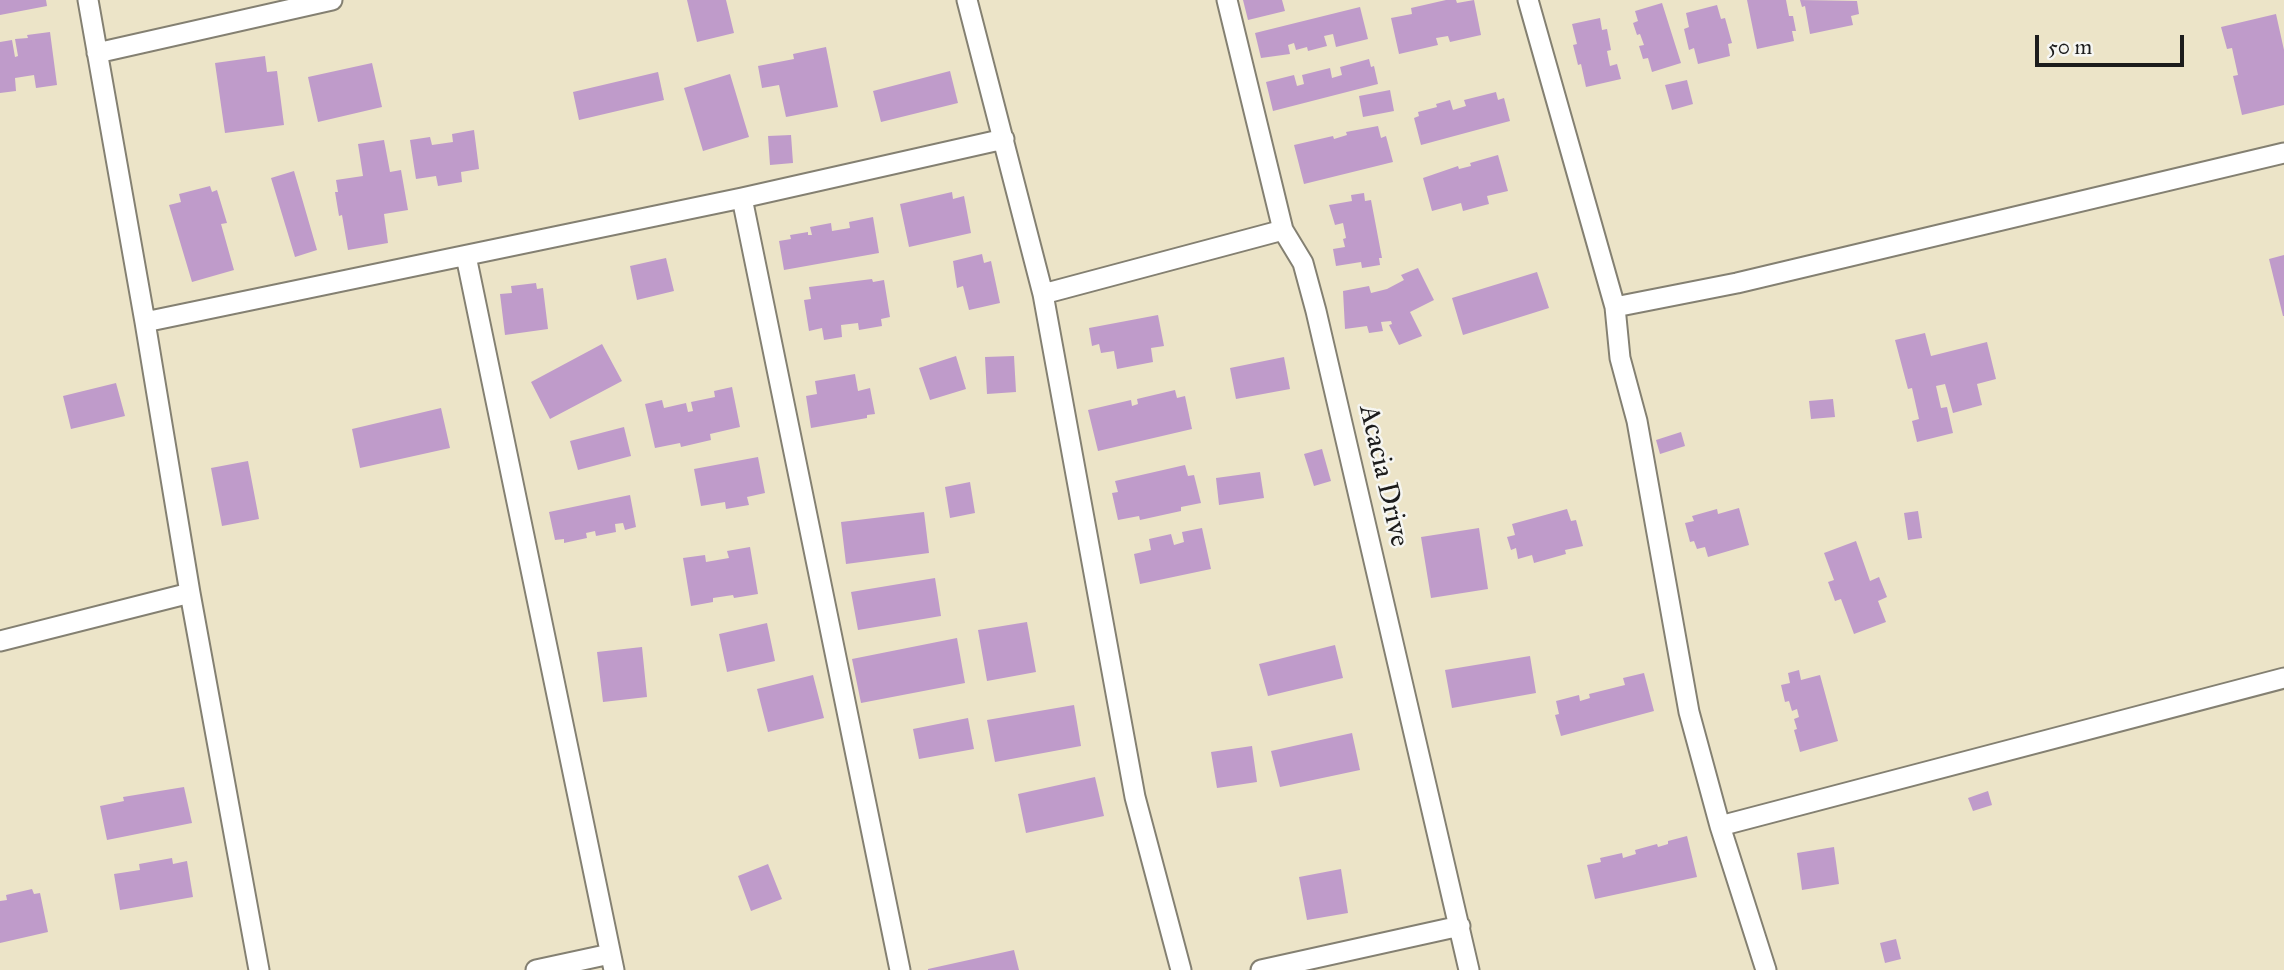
<!DOCTYPE html>
<html>
<head>
<meta charset="utf-8">
<style>
	body { margin:0 }
	#map { position:relative; width:2284px; height:970px; overflow:hidden; background:#ece4c8; font-family:"IM FELL Great Primer",serif }
	canvas { display:block }
	.scale { position:absolute; left:2035px; top:35px; width:149px; height:32px; box-sizing:border-box; border:4px solid #1c1c1c; border-top:0; padding-left:9px; font-size:21px; line-height:24px; white-space:nowrap; color:#1c1c1c; -webkit-text-stroke:5px #f6f6f2; paint-order:stroke }
</style>
</head>
<body>
<div id="map">
<canvas width="2284" height="970"></canvas>
<div class="scale">50 m</div>
</div>
<script>
const g = document.querySelector('canvas').getContext('2d');
g.lineJoin = 'round';
function fillPath(path, color) { g.fillStyle = color; g.fill(path, 'evenodd'); }
const shape = rows => new Path2D(rows.map(r => 'M' + r).join(''));
function trace(path, color, width, dash) { g.strokeStyle = color; g.lineWidth = width; g.lineCap = dash ? 'butt' : 'round'; g.setLineDash(dash || []); g.stroke(path); }
function drawText(font, color, halo, rows, align = 'center') {
  g.font = font + ' "IM FELL Great Primer",serif'; g.lineWidth = 5; g.setLineDash([]); g.textBaseline = 'middle'; g.strokeStyle = halo; g.fillStyle = color; for (const [text, x, y, turn = 0] of rows) {
    g.save(); g.translate(x, y); g.rotate((+turn || 0) * Math.PI / 180); g.textAlign = isNaN(turn) ? turn : align; if (halo) g.strokeText(text, 0, 0); g.fillText(text, 0, 0); g.restore();
  }
}
const building = shape([
	[0,0,46,0,47,6,0,15],
	[687,0,726,0,734,33,697,42],
	[1243,0,1282,0,1285,11,1248,20],
	[1446,0,1456,0,1457,3,1474,0,1481,35,1450,42,1448,36,1436,38,1438,45,1399,54,1391,18,1412,14,1411,8],
	[1747,0,1786,0,1789,16,1793,16,1796,31,1792,31,1794,41,1757,49],
	[1800,0,1857,1,1859,14,1851,16,1853,25,1810,34,1805,6,1802,7],
	[1662,3,1681,63,1652,72,1648,58,1643,59,1639,46,1644,45,1640,34,1637,35,1633,23,1638,21,1635,11],
	[1717,5,1721,19,1725,18,1732,43,1728,44,1730,56,1698,64,1694,48,1689,50,1684,29,1689,27,1686,13],
	[1360,7,1368,39,1336,47,1333,34,1324,36,1327,46,1308,51,1307,47,1296,50,1294,43,1288,45,1290,54,1261,58,1255,33],
	[2276,14,2284,50,2284,105,2242,115,2233,76,2238,75,2232,48,2227,49,2221,27],
	[1600,18,1602,30,1607,29,1611,50,1607,51,1610,66,1617,64,1621,79,1586,87,1581,64,1578,65,1573,45,1577,44,1572,24],
	[50,32,57,85,36,88,34,75,15,78,16,91,0,93,0,42,12,40,15,57,18,56,15,39,28,38,27,35],
	[826,47,838,107,786,117,779,85,762,88,758,66,794,59,793,54],
	[265,56,267,72,277,71,284,125,225,133,215,63],
	[1369,59,1371,67,1374,66,1378,84,1273,111,1266,82,1294,75,1297,86,1304,84,1302,75,1330,68,1332,78,1342,75,1340,67],
	[372,63,382,107,318,122,308,77],
	[950,71,958,103,881,122,873,91],
	[658,72,664,100,579,120,573,92],
	[730,74,749,137,703,151,684,88],
	[1687,80,1693,104,1672,110,1665,85],
	[1390,90,1394,111,1363,117,1359,96],
	[1496,92,1498,100,1504,98,1510,121,1421,145,1414,118,1419,116,1418,112,1437,107,1436,104,1450,100,1453,110,1466,106,1464,100],
	[1378,126,1381,138,1386,136,1393,162,1304,184,1294,145,1333,136,1334,139,1347,135,1346,132],
	[474,130,479,169,461,172,462,182,438,186,436,176,416,179,410,140,430,137,432,145,453,142,452,134],
	[791,135,793,163,770,165,768,136],
	[384,140,390,172,401,170,408,210,384,214,388,243,348,250,342,215,339,216,335,192,338,192,336,180,363,176,358,144],
	[1498,155,1508,191,1487,196,1489,204,1463,211,1461,203,1432,211,1423,178,1458,166,1459,169,1471,166,1470,163],
	[294,171,317,250,295,257,271,178],
	[210,186,212,192,217,190,227,223,221,224,234,270,192,282,169,205,181,202,179,194],
	[952,192,953,199,964,196,971,233,909,247,900,204],
	[1364,193,1365,201,1371,200,1382,258,1379,258,1380,265,1362,268,1361,262,1336,266,1333,249,1345,247,1343,239,1346,238,1343,223,1335,225,1329,205,1352,201,1351,195],
	[873,217,879,253,784,270,779,241,791,239,790,235,808,232,808,235,812,235,810,227,831,223,832,231,850,228,849,222],
	[982,254,984,263,991,261,1000,303,969,310,963,286,957,288,953,261],
	[2284,255,2284,316,2283,316,2269,259],
	[666,258,674,291,637,300,630,266],
	[1418,268,1434,300,1410,312,1422,336,1399,345,1389,325,1392,324,1391,321,1381,322,1383,331,1369,333,1367,326,1345,329,1343,291,1369,286,1371,293,1387,289,1404,280,1401,275],
	[1537,272,1549,308,1463,335,1452,298],
	[872,279,873,282,884,280,890,317,881,319,882,326,859,330,858,323,841,325,842,337,824,340,822,328,809,331,804,300,811,299,809,287],
	[536,283,537,289,543,288,548,329,505,335,500,294,512,293,511,286],
	[1158,315,1164,346,1151,348,1153,362,1117,369,1114,351,1101,353,1099,344,1092,346,1089,328],
	[1925,333,1931,356,1987,342,1996,379,1977,384,1982,405,1953,413,1945,384,1936,386,1941,408,1947,407,1953,433,1917,442,1912,421,1919,419,1912,388,1908,389,1895,340],
	[602,344,622,381,550,419,531,382],
	[956,356,966,389,930,400,919,368],
	[1014,356,1016,392,987,394,985,357],
	[1284,357,1290,389,1236,399,1230,368],
	[855,374,858,391,870,388,875,414,867,415,867,418,811,428,806,396,817,394,815,381],
	[116,383,125,416,71,429,63,396],
	[732,387,740,427,710,434,711,440,681,447,680,443,655,448,645,404,662,400,664,408,686,403,688,412,693,411,691,402,715,397,714,391],
	[1175,390,1177,398,1185,396,1192,429,1098,451,1088,410,1131,400,1132,406,1138,404,1137,399],
	[1833,399,1835,417,1811,419,1809,401],
	[441,408,450,448,360,468,352,429],
	[624,427,631,456,578,470,570,441],
	[1681,432,1685,446,1660,454,1656,440],
	[1322,449,1331,481,1314,486,1304,454],
	[758,457,765,493,747,497,749,505,726,509,725,502,701,506,694,469],
	[248,461,259,519,222,526,211,468],
	[1185,465,1188,476,1194,475,1201,503,1181,507,1181,511,1140,520,1139,516,1118,520,1112,493,1118,492,1115,481],
	[1260,472,1264,498,1219,505,1216,478],
	[970,482,975,513,950,518,945,487],
	[630,495,636,527,625,530,623,523,615,524,616,532,596,536,595,531,586,533,587,538,564,543,564,539,555,540,549,512],
	[1739,508,1749,545,1708,557,1705,547,1697,549,1694,541,1690,542,1685,523,1694,521,1692,516,1717,509,1718,514],
	[1567,509,1571,521,1576,520,1583,546,1565,550,1566,554,1534,563,1532,555,1518,559,1516,548,1511,550,1507,537,1515,535,1512,524],
	[1918,511,1922,538,1908,540,1904,513],
	[924,512,929,553,846,564,841,522],
	[1202,528,1211,569,1140,584,1134,554,1151,550,1149,539,1171,534,1174,545,1184,542,1182,532],
	[1479,528,1488,589,1431,598,1421,537],
	[1856,541,1870,581,1879,577,1887,597,1878,601,1886,622,1854,634,1841,599,1835,601,1828,582,1834,580,1824,553],
	[750,547,758,594,734,598,733,595,713,598,713,602,691,606,683,558,705,555,706,562,729,558,727,551],
	[935,578,941,616,858,630,851,592],
	[1027,622,1036,672,987,681,978,630],
	[767,623,775,661,727,672,719,634],
	[957,638,965,683,861,703,852,659],
	[1335,645,1343,678,1268,696,1259,664],
	[642,647,647,697,603,702,597,652],
	[1530,656,1536,693,1452,708,1445,670],
	[1799,670,1801,680,1820,675,1838,741,1800,752,1794,730,1797,729,1794,719,1799,717,1797,709,1792,711,1789,701,1785,702,1781,685,1790,683,1788,673],
	[1644,673,1654,711,1561,736,1555,715,1559,714,1556,701,1579,695,1580,701,1590,698,1589,694,1625,685,1623,678],
	[813,675,824,718,768,732,757,689],
	[1074,705,1081,746,995,762,987,720],
	[968,718,974,749,919,759,913,729],
	[1352,733,1360,770,1280,787,1271,751],
	[1252,746,1257,782,1217,788,1211,752],
	[1095,777,1104,816,1026,833,1018,794],
	[184,787,192,823,107,840,100,806,124,801,123,797],
	[1988,791,1992,805,1973,811,1968,798],
	[1687,836,1697,877,1595,899,1587,865,1601,862,1600,858,1622,853,1623,858,1636,854,1635,850,1657,844,1658,847,1668,844,1668,841],
	[1834,847,1839,884,1802,890,1797,853],
	[172,858,173,864,187,861,193,897,120,910,114,874,140,870,139,864],
	[768,864,782,899,751,911,738,876],
	[1341,869,1348,913,1307,920,1299,877],
	[32,889,34,894,40,893,48,932,0,943,0,901,7,900,6,895],
	[1896,939,1901,959,1885,963,1880,943],
	[1014,950,1019,970,928,970,928,969]
]);
const street = shape([
	[88,0,145,322,190,593,259,970],
	[967,0,1043,294,1135,797,1181,970],
	[1227,0,1283,230,1303,263,1316,311,1469,970],
	[1528,0,1615,307,1737,283,2284,153],
	[97,53,332,0],
	[742,198,900,970],
	[466,256,614,970],
	[1043,294,1283,230],
	[1615,307,1620,358,1637,421,1689,712,1720,826,1766,970],
	[145,322,742,198,1004,139],
	[0,641,190,593],
	[1720,826,2284,678],
	[536,970,610,954],
	[1261,970,1460,926]
]);
const streetNames = [
	["Acacia Drive",1383,476,77]
];
fillPath(building, '#bf9bca');
trace(street, '#848072', 23);
trace(street, '#fff', 19);
drawText('28px', '#1c1c1c', '#f6f6f2', streetNames);
</script>
</body>
</html>
